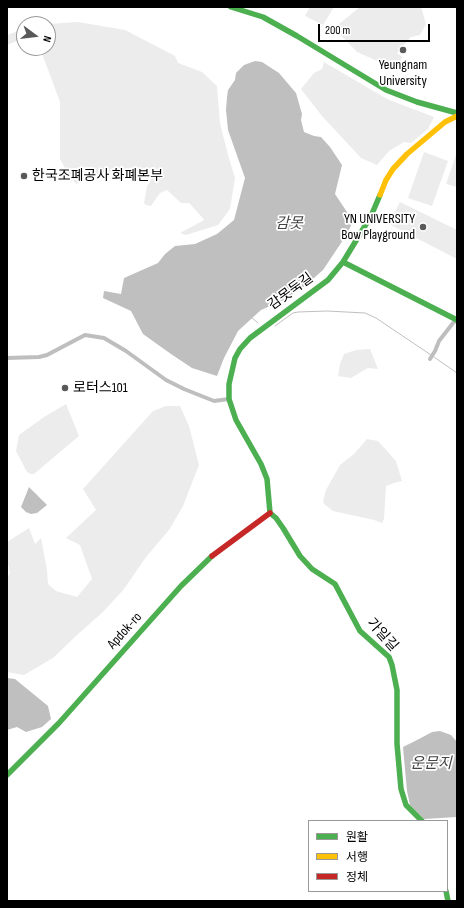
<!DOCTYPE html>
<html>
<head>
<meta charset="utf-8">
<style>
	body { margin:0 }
	#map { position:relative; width:464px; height:908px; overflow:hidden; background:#fff; font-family:"Sofia Sans Condensed","Noto Sans KR",sans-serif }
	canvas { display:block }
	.frame { position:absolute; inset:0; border:8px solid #000; pointer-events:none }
	.legend { position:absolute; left:308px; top:820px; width:140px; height:72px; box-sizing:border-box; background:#fff; border:1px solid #999; margin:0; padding:5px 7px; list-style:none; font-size:12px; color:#000 }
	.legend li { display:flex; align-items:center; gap:8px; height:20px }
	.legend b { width:20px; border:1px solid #999 }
	.north { position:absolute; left:16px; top:16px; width:40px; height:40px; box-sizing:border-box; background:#fff; border:1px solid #999; border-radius:50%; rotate:105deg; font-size:11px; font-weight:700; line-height:16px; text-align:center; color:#000 }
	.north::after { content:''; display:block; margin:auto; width:14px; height:18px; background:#595959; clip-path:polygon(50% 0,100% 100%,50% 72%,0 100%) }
	.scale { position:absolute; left:318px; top:24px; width:112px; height:18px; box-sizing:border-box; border:2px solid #000; border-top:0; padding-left:5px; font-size:12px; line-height:14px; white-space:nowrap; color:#000; -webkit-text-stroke:3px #fff; paint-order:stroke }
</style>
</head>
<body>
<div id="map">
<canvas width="464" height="908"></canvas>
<div class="frame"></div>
<ul class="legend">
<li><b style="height:5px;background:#4caf50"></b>원활</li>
<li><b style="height:5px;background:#ffc107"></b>서행</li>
<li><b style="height:5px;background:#c62828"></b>정체</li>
</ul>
<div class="north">N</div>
<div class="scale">200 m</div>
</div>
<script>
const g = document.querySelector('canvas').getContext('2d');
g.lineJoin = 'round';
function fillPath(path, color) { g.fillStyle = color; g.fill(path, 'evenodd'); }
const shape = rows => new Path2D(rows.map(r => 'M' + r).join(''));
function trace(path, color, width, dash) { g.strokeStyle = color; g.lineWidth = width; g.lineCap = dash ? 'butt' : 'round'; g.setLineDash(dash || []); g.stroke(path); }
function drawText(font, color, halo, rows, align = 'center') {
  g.font = font + ' "Sofia Sans Condensed","Noto Sans KR",sans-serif'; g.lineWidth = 3.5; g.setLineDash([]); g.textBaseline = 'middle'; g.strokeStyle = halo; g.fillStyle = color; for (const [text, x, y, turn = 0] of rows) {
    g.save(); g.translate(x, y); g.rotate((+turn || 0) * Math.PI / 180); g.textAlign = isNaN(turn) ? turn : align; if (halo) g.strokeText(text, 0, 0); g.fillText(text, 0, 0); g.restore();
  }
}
const green = shape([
	[310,7,334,7,323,25,305,16],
	[360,7,421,7,426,24,420,35,411,37,397,53,402,57,398,70,357,52,334,28],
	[78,22,125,30,175,56,178,63,202,72,217,86,220,123,228,155,235,178,230,209,218,225,186,235,180,233,204,220,201,216,189,203,181,203,167,190,160,193,151,206,146,205,144,203,147,186,156,172,155,167,126,173,117,170,76,184,69,175,60,159,60,102,40,48,48,48,48,24],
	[24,29,24,38,7,45,7,35],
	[324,62,387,99,434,117,428,129,411,143,404,142,389,151,377,165,361,158,322,116,301,89,314,73,322,69],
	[424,152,448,161,432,206,408,198],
	[457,152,457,187,446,184],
	[400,202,457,230,457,259,389,224],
	[370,349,378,369,368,368,351,378,338,376,340,364,344,354,356,350],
	[66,404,79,436,34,474,31,474,27,472,16,451,19,435,44,417],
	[166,406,180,406,189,426,199,465,183,506,169,530,146,557,124,589,103,612,77,635,53,658,24,675,7,672,7,578,10,573,7,559,7,542,29,528,35,544,41,538,47,570,48,584,56,591,77,597,92,579,80,545,66,538,96,510,83,489,153,411],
	[367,439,378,441,396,461,402,481,394,483,386,486,384,519,382,523,374,520,333,511,324,504,323,501,326,490,340,465,354,454]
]);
const water = shape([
	[255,61,262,62,279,73,296,93,302,114,301,120,304,132,314,136,321,137,330,147,342,165,335,194,353,221,347,234,323,270,306,285,286,299,261,310,238,331,224,358,217,376,192,368,171,354,143,334,131,311,103,298,104,291,121,294,124,278,158,263,165,254,175,246,195,244,217,234,234,220,245,178,228,130,226,110,227,97,228,90,235,80,236,73,244,65],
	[29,487,47,505,37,513,31,514,26,512,21,507],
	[7,678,15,679,48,706,51,719,42,727,26,732,17,727,7,730],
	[440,731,451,735,457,742,457,817,424,819,410,805,407,791,403,747,419,739,432,732]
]);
const stream = shape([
	[252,318,258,323],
	[275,326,293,313,298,312,327,311,365,313,376,318,431,355],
	[434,357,457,373]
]);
const street = shape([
	[7,358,39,357,47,355,85,335,104,338,126,351,166,380,184,389,214,401,229,399],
	[430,359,435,351,439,341,453,323,457,320]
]);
const fast = shape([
	[231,7,263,17,297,36,386,90,417,102,457,113],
	[343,262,457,320],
	[270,513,267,479,261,464,236,420,229,399,229,384,235,358,240,349,250,338,328,280,343,262,371,216,380,195],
	[270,513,276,518,283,528,300,556,312,569,335,584,360,631,389,657,392,665,397,690,397,744,401,789,406,805,422,821],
	[7,775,59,723,181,586,212,556],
	[446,891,448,901]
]);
const slow = shape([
	[380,195,386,180,393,169,407,154,445,122,457,116]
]);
const jam = shape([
	[212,556,270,513]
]);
const markers = [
	[403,50,4,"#595959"],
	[24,176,4,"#595959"],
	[423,227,4,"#595959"],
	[65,388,4,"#595959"]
];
const poiNames = [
	["Yeungnam",403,65,"center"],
	["University",403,81,"center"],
	["한국조폐공사 화폐본부",32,176],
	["YN UNIVERSITY",415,219,"right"],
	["Bow Playground",415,235,"right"],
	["로터스101",73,388]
];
const streetNames = [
	["감못둑길",291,292,-36],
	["Apdok-ro",125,631,-48],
	["가일길",382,635,48]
];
const waterNames = [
	["감못",289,224],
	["운문지",431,764]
];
fillPath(green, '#ececec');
fillPath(water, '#bfbfbf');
trace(stream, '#bfbfbf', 1);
trace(street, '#bebebe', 4);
trace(fast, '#4caf50', 5.5);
trace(slow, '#ffc107', 5.5);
trace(jam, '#c62828', 5.5);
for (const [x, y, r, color] of markers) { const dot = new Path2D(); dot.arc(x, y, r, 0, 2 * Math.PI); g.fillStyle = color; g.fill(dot); trace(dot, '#fff', 1.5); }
drawText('14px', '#000', '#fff', poiNames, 'left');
drawText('14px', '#000', '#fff', streetNames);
drawText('italic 15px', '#444', '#fff', waterNames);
</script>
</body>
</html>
